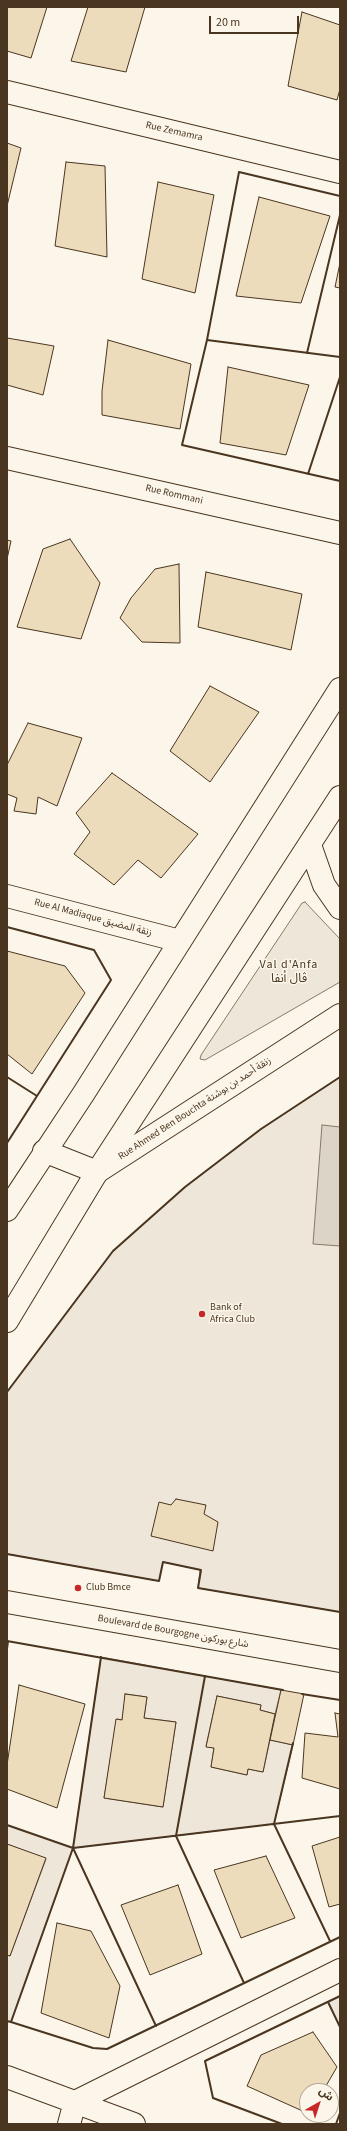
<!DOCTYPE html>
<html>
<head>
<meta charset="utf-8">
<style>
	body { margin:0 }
	#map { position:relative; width:347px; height:2131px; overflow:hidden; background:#fbf6e9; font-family:"Source Sans 3","Noto Sans Arabic",sans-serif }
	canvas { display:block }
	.frame { position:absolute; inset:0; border:8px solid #4a3520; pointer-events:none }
	.north { position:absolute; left:299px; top:2083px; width:40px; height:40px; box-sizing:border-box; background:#fbf6e9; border:1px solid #b4a999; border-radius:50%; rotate:39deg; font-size:11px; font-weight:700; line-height:16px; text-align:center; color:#4a3520 }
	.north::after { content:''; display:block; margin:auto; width:14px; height:18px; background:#c62828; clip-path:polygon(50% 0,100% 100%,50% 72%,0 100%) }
	.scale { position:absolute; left:209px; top:16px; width:90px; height:18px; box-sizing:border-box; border:2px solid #4a3520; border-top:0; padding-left:5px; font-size:12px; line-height:14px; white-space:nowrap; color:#4a3520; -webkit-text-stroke:3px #fbf6e9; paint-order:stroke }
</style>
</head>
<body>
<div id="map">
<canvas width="347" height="2131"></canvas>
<div class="frame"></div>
<div class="north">ش</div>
<div class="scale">20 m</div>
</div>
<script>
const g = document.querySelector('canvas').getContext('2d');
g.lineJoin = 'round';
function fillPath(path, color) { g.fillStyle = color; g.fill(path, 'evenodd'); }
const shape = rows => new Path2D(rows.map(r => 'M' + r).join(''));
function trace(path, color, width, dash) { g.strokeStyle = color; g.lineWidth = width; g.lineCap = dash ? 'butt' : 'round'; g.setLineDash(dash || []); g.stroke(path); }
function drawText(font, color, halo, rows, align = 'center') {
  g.font = font + ' "Source Sans 3","Noto Sans Arabic",sans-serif'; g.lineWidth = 3; g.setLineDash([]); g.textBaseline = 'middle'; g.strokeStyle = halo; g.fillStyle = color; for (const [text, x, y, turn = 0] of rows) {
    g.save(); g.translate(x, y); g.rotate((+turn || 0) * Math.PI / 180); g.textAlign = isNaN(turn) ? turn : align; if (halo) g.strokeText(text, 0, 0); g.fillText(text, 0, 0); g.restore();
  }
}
const green = shape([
	[340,1077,340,1612,198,1588,200,1570,163,1562,159,1581,7,1554,7,1392,113,1251,185,1187,261,1129,340,1077],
	[101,1657,281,1690,275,1714,260,1710,261,1705,217,1696,206,1746,214,1748,211,1767,247,1775,248,1769,263,1772,270,1740,293,1745,274,1824,73,1848,11,2022,7,2021,7,1955,10,1956,46,1859,7,1844,7,1825,73,1848,101,1657],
	[126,1694,147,1697,144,1718,176,1722,163,1807,104,1798,117,1719,122,1720,126,1694],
	[340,1996,340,2027,328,2002,340,1996]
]);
const parking = shape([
	[305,902,340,939,340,982,205,1060,200,1059,201,1055,302,903,305,902]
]);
const water = shape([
	[322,1125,340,1127,340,1246,313,1244,322,1125]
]);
const building = shape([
	[7,7,47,7,31,58,7,51,7,7],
	[88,7,145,7,126,72,71,61,88,7],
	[302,12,340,25,340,89,337,100,288,86,302,12],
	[7,143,21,148,7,206,7,143],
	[66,162,105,166,107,257,55,246,66,162],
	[158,182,214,195,195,293,142,279,158,182],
	[259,197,330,216,301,303,236,296,259,197],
	[340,263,340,288,335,287,340,263],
	[7,338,54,346,43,395,7,385,7,338],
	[108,340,191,364,180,429,102,415,102,391,108,340],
	[228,367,309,385,286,455,220,443,228,367],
	[70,539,100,583,81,639,17,627,43,549,70,539],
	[7,540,11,541,7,559,7,540],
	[179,564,180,643,142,642,120,618,131,598,155,569,179,564],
	[206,572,302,594,291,650,198,627,206,572],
	[210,686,259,712,210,782,170,751,210,686],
	[28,723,82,738,57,806,38,797,36,814,14,811,17,798,7,794,7,765,28,723],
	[112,773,198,834,161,878,138,860,114,885,74,854,90,832,76,813,112,773],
	[7,951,65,966,85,993,32,1074,7,1054,7,951],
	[176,1499,206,1505,204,1514,218,1522,213,1551,151,1536,159,1502,171,1505,176,1499],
	[19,1685,85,1704,57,1808,7,1789,7,1765,19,1685],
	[281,1690,304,1694,293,1745,270,1740,281,1690],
	[125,1694,147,1697,144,1718,176,1722,163,1807,104,1798,116,1719,122,1720,125,1694],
	[217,1696,261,1705,260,1710,275,1714,263,1772,248,1769,247,1775,211,1767,214,1748,206,1747,217,1696],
	[335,1713,340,1714,340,1789,302,1778,305,1733,338,1737,335,1713],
	[340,1837,340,1904,329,1907,312,1846,340,1837],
	[7,1844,46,1858,10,1956,7,1955,7,1844],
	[266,1856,295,1918,241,1938,214,1870,266,1856],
	[178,1885,202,1954,150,1975,121,1905,178,1885],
	[57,1923,91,1931,120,1986,109,2038,41,2013,57,1923],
	[313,2032,337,2067,323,2091,307,2091,307,2113,247,2086,261,2055,313,2032]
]);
const minor = shape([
	[7,92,340,172],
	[7,458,340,533],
	[7,896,180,941],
	[44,1151,97,1172,340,1015],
	[7,2077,134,2124],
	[69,2124,75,2102,340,1970]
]);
const major = shape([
	[310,845,324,885,340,908],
	[7,1210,84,1093,340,689],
	[7,1321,97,1172,340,797],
	[7,1602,340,1661]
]);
const wall = shape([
	[340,196,239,172,207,340,182,445,340,481],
	[207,340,340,357],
	[307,353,340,215],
	[308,474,340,377],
	[7,927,94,950,111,980,7,1143],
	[7,1077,37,1096],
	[7,1392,113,1251,185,1187,261,1129,340,1077],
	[7,1554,159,1581,163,1562,201,1570,198,1588,340,1612],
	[7,1641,283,1690],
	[7,1649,8,1641],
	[205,1676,176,1836,244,1983],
	[302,1694,340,1700],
	[293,1743,274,1824,330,1941],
	[7,1825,73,1848,340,1816],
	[73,1848,156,2026],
	[328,2002,340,2027],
	[7,2021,11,2022,73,1848,101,1657],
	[11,2022,93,2048,107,2049,340,1937],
	[282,2124,213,2098,205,2061,340,1996],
	[336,2124,340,2113]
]);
const markers = [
	[202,1314,4,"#c62828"],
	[78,1588,4,"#c62828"]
];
const streetNames = [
	["Rue Zemamra",174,132,13],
	["Rue Rommani",174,495,13],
	["Rue Al Madiaque زنقة المضيق",93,918,15],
	["Rue Ahmed Ben Bouchta زنقة أحمد بن بوشتة",195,1109,-33],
	["Boulevard de Bourgogne شارع بوركون",173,1632,10]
];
const poiNames = [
	["Bank of",210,1308],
	["Africa Club",210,1320],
	["Club Bmce",86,1588]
];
const quarterNames = [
	["Val d'Anfa",289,965],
	["ڨال أنفا",289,979]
];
fillPath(green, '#ede6d9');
trace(green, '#887966', 1);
fillPath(parking, '#ede7d9');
trace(parking, '#887966', 1);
fillPath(water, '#dcd4c6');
trace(water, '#887966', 1);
fillPath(building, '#ecdcbc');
trace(building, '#4a3520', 1);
trace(minor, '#4a3520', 24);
trace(major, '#4a3520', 24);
trace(minor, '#fbf6e9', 22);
trace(major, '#fbf6e9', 22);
trace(wall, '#4a3520', 2);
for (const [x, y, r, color] of markers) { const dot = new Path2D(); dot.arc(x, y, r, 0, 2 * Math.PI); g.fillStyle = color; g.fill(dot); trace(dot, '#fbf6e9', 1.5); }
drawText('10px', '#4a3520', '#fbf6e9', streetNames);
drawText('10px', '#4a3520', '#fbf6e9', poiNames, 'left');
g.letterSpacing = '1px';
drawText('12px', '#4a3520', '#fbf6e9', quarterNames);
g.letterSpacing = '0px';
</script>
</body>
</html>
